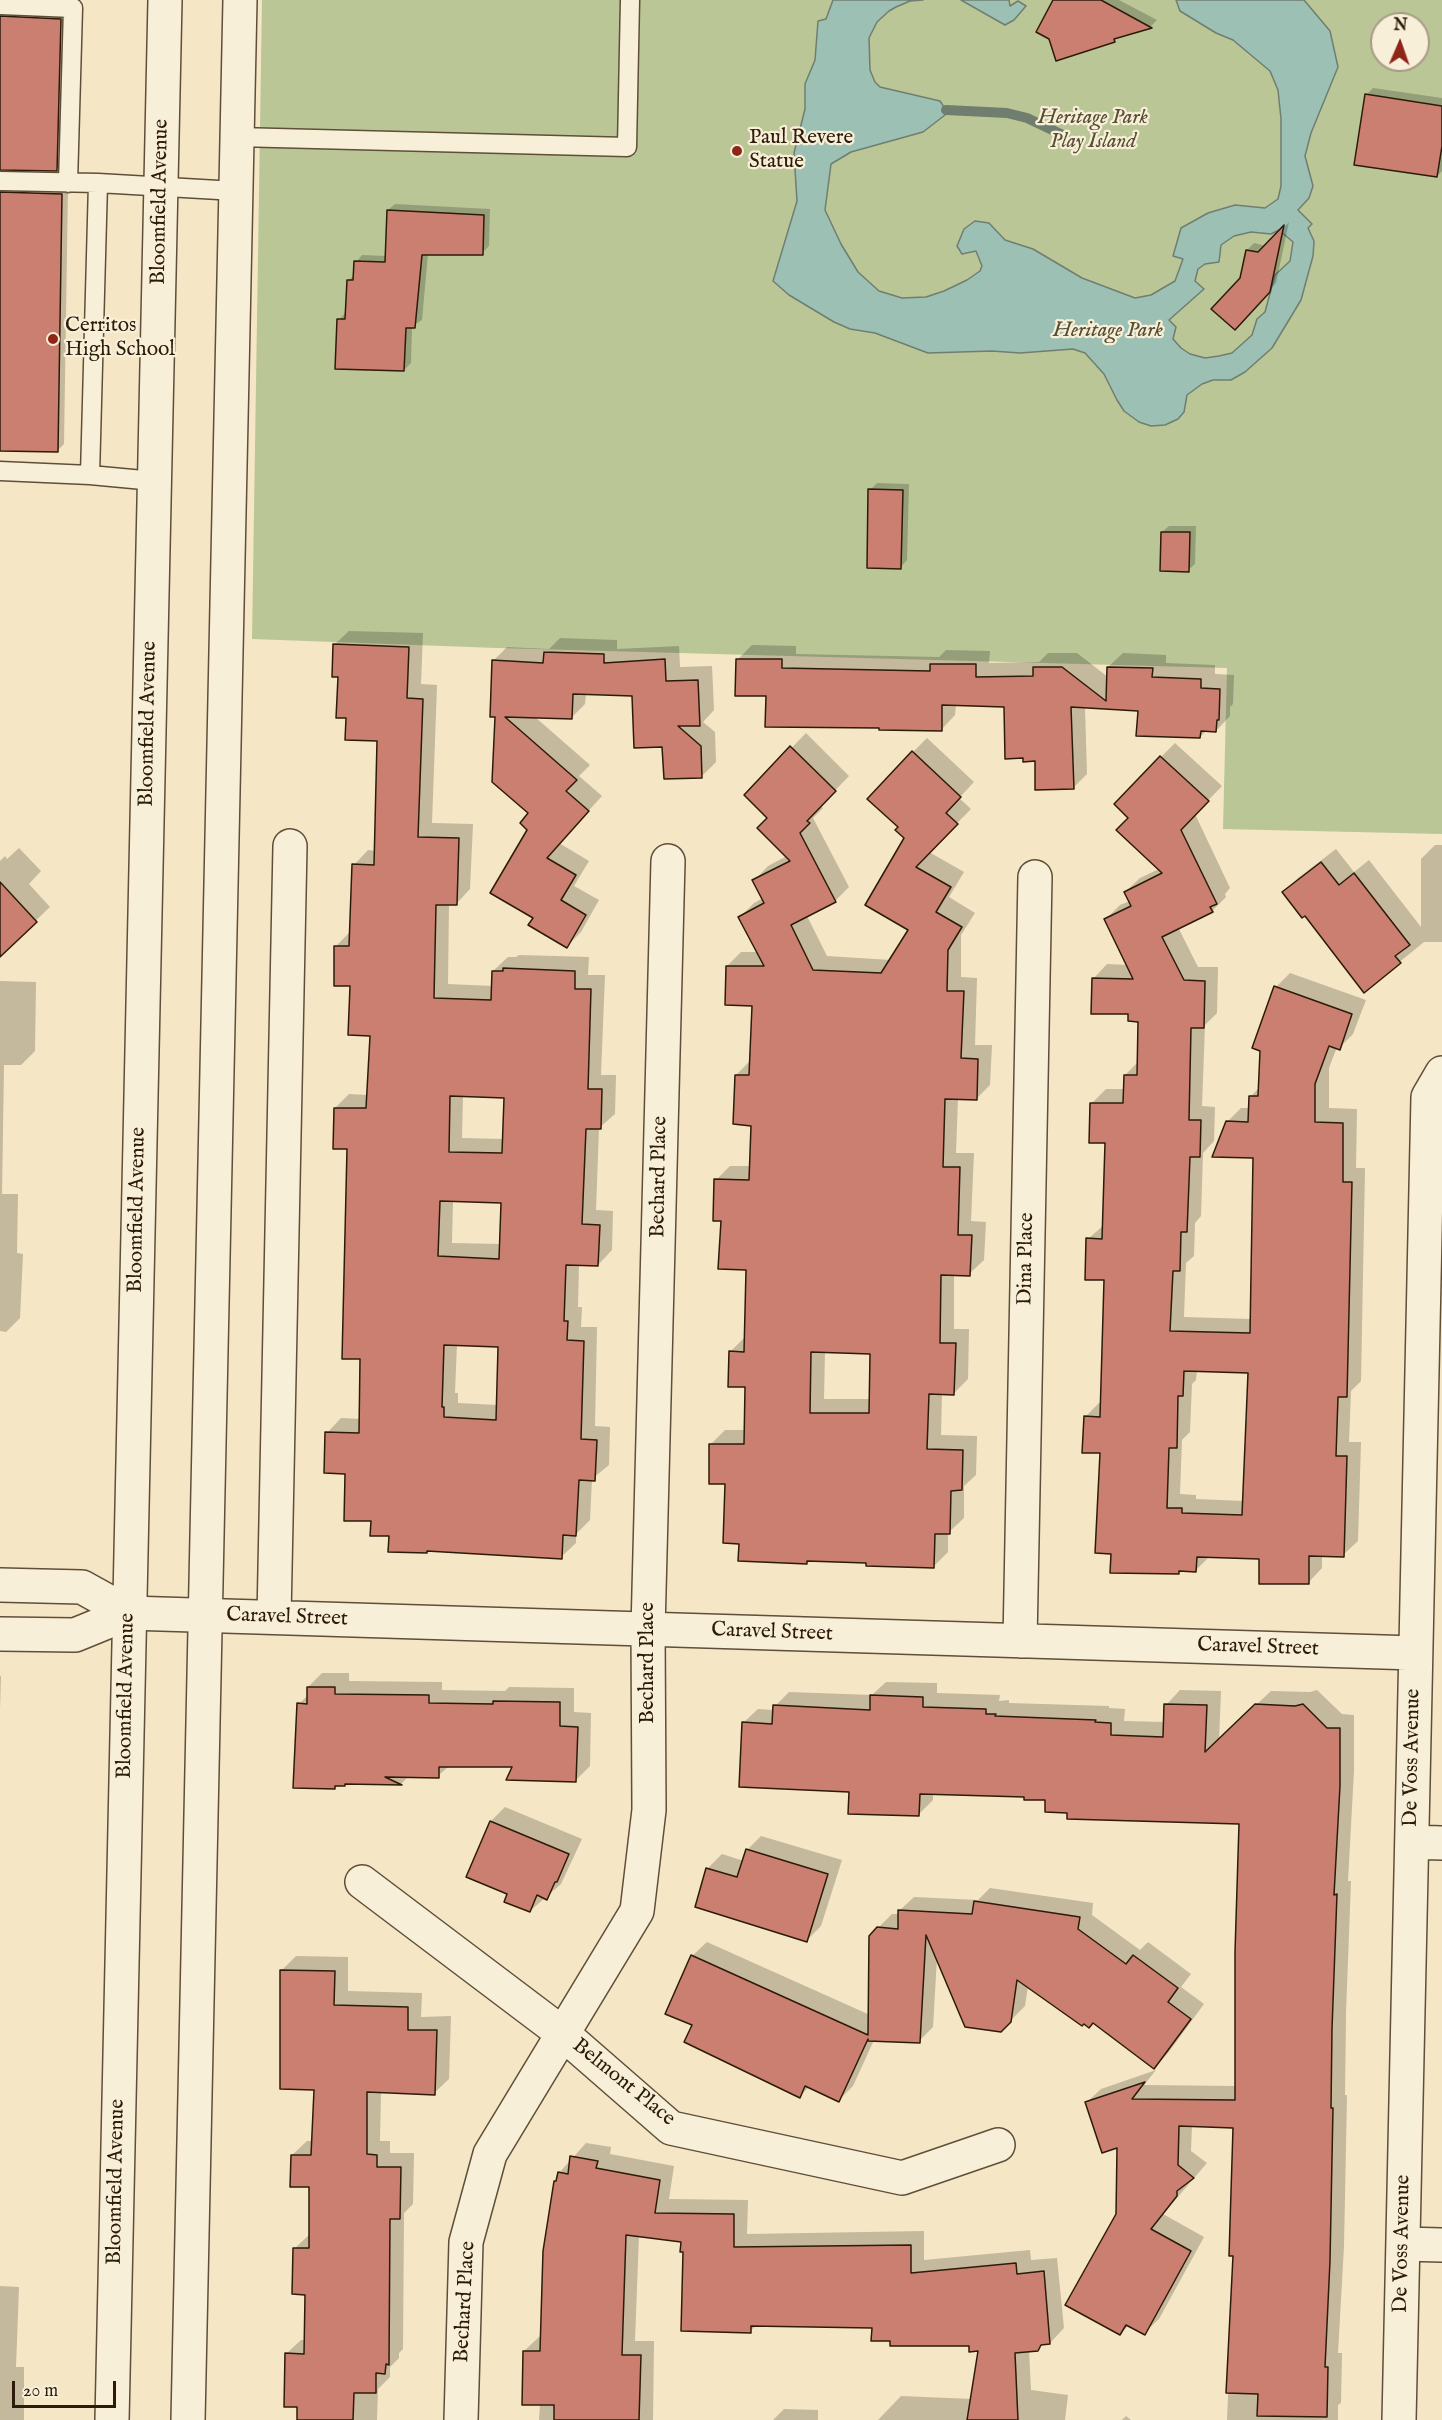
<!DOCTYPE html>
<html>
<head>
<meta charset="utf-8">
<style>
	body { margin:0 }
	#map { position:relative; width:1442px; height:2420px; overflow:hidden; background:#f5e6c5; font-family:"IM FELL English",serif }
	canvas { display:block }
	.north { position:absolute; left:1370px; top:12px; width:60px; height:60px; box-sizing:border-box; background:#f8efd9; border:2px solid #a79a86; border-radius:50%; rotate:2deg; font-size:16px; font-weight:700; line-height:24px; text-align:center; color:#2d1b09 }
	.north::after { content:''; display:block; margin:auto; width:21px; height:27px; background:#8f2418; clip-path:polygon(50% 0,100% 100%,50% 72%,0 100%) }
	.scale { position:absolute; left:12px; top:2381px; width:104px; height:27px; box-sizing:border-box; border:3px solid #2d1b09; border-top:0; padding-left:8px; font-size:18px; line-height:21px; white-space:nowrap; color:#2d1b09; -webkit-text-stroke:4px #f8efd9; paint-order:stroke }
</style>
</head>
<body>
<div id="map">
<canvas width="1442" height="2420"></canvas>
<div class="north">N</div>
<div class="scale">20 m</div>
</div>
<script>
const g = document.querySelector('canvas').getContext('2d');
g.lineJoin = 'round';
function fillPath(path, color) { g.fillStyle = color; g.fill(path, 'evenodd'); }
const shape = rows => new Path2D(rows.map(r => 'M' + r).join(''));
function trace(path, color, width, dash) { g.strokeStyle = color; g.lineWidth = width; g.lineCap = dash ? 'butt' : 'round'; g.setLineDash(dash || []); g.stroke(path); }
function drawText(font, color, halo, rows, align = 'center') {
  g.font = font + ' "IM FELL English",serif'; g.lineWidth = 4.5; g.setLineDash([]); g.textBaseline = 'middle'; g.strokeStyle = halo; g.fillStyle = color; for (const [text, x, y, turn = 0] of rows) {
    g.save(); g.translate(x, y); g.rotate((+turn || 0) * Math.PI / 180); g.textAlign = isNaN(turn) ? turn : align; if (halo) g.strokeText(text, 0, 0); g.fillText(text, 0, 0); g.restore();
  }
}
const green = shape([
	[262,0,1442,0,1442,834,1223,829,1227,668,497,648,252,639],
	[1382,24,1418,24,1418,60,1382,60]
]);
const water = shape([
	[833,0,923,0,910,1,896,7,889,11,877,22,869,38,870,70,875,82,880,87,940,101,946,110,945,115,923,132,851,152,831,164,825,210,841,244,858,272,879,291,902,298,926,297,944,291,967,280,980,271,982,266,976,251,962,254,957,246,964,229,975,221,989,223,1005,240,1033,249,1082,278,1135,298,1151,295,1175,281,1183,259,1173,256,1181,228,1208,213,1235,205,1265,208,1278,199,1281,186,1281,119,1278,90,1270,71,1233,40,1216,33,1180,11,1176,0,1304,0,1330,31,1338,67,1311,133,1305,156,1313,186,1309,198,1298,210,1312,224,1308,228,1314,241,1313,256,1301,300,1272,348,1245,372,1231,380,1213,380,1202,384,1187,395,1184,412,1178,419,1165,425,1151,426,1139,422,1124,411,1117,400,1104,374,1085,353,1073,349,1020,353,992,351,928,353,875,333,850,329,834,322,789,295,773,281,797,201,794,153,805,109,805,84,815,60,818,21,826,19,833,0],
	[1279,230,1293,242,1290,261,1275,275,1265,312,1257,319,1252,335,1232,353,1219,356,1205,358,1190,354,1181,348,1173,339,1176,327,1169,320,1204,289,1195,281,1198,269,1205,264,1219,262,1221,245,1234,236,1251,232,1271,234,1279,230],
	[961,0,1009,0,1010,6,1018,1,1026,6,1014,20,1005,25,961,0]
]);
const shadow = shape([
	[1054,0,1119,0,1157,20,1151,26,1120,35,1114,41],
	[0,9,68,13,63,163,56,169,0,168],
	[1373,88,1442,98,1442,171,1437,176,1366,95],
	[0,182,68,187,64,444,57,451,0,449],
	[395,204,490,209,489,246,482,253,428,254,422,320,412,326,411,363,404,370,339,320,345,313,348,281,355,274,356,262,362,255,387,256,388,210],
	[1289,222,1276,283,1235,328,1247,250,1254,243,1266,246],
	[877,483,909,484,907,560,901,567,870,490],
	[1169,526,1196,526,1195,564,1188,570,1162,532],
	[349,631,423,633,421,684,437,685,432,823,473,824,470,889,456,904,449,903,448,984,493,986,493,971,508,957,516,957,519,955,589,957,588,975,605,975,601,1075,616,1075,615,1114,599,1128,596,1210,613,1211,612,1250,598,1265,579,1264,578,1307,582,1307,581,1327,597,1327,595,1426,610,1427,609,1465,592,1479,590,1520,576,1534,576,1543,561,1557,429,1550,427,1552,390,1535,372,1520,327,1433,341,1418,361,1419,362,1358,349,1148,335,1108,349,1094,368,1095,371,1034,336,946,350,932,354,865,368,850,375,851,379,740,348,716,334,645],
	[463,1095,505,1097,504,1139,462,1138],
	[453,1200,503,1201,501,1244,452,1243],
	[457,1344,499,1345,498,1405,458,1403,458,1393,455,1393],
	[560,638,617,640,617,649,679,646,680,667,712,666,714,710,703,722,715,732,716,762,702,776,664,745,633,695,586,693,585,704,571,718,535,717,590,765,579,776,602,796,559,843,589,861,574,886,599,900,581,932,567,946,535,918,529,830,530,813,497,715,493,661,507,647,549,649],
	[752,645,796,646,796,654,939,657,946,650,990,651,989,663,1039,662,1048,653,1077,653,1108,677,1108,667,1123,653,1166,655,1166,663,1215,665,1215,674,1234,675,1233,704,1230,707,1230,716,1216,731,1207,730,1200,737,1139,710,1085,707,1087,774,1073,788,1036,760,1005,705,956,704,955,715,941,730,767,695,737,660],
	[806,733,849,776,820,806,823,808,813,818,849,887,835,901,807,916,827,956,891,960,910,929,906,838,913,752,927,738,974,782,959,798,971,809,929,852,964,872,949,897,975,913,961,935,961,977,977,978,975,1045,992,1045,990,1085,976,1099,958,1098,956,1153,974,1153,971,1221,986,1222,984,1260,969,1274,954,1274,954,1329,969,1329,968,1379,954,1393,942,1393,941,1435,977,1436,976,1475,964,1486,964,1518,948,1533,948,1552,934,1566,809,1559,806,1562,741,1542,727,1483,711,1444,725,1430,746,1430,747,1386,730,1352,745,1337,747,1269,722,1220,716,1180,730,1166,751,1166,752,1124,736,1075,751,1060,753,1004,727,966,741,952,758,952,740,917,754,903,763,898,754,881,768,866,787,856,769,818,746,795],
	[825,1351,872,1352,871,1399,824,1399],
	[1175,743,1222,786,1195,814,1230,888,1225,894,1226,897,1212,911,1178,927,1198,967,1218,967,1217,1013,1205,1025,1202,1106,1215,1107,1214,1141,1203,1153,1201,1216,1195,1223,1194,1256,1186,1263,1184,1317,1251,1319,1254,1157,1227,1122,1241,1108,1250,1108,1250,1097,1260,1087,1276,987,1290,973,1366,1000,1353,1034,1339,1048,1337,1047,1329,1068,1329,1108,1357,1109,1356,1168,1365,1168,1361,1381,1351,1391,1349,1442,1361,1442,1358,1541,1343,1555,1322,1555,1322,1568,1308,1583,1261,1557,1210,1556,1196,1570,1181,1570,1178,1572,1113,1552,1101,1452,1085,1417,1099,1403,1102,1403,1105,1279,1088,1239,1104,1225,1107,1141,1092,1103,1106,1089,1125,1089,1125,1075,1139,1061,1140,1020,1093,979,1107,964,1128,965,1106,919,1120,905,1130,901,1125,892,1140,878,1159,869,1130,818,1161,757],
	[1197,1370,1250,1372,1244,1501,1196,1499,1196,1495,1180,1494,1182,1440,1190,1432,1192,1384,1196,1380],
	[1435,845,1442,845,1442,942,1424,942,1364,991,1305,914,1284,892,1298,878,1336,849,1354,872,1369,860,1421,927,1421,859],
	[19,848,41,871,29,884,50,907,0,955,0,861,5,856,7,859],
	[0,981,36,982,35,1051,21,1065,4,1065,2,1194,18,1194,17,1253,23,1254,20,1318,6,1332,0,1331],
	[322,1673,349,1673,349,1681,442,1682,442,1690,505,1691,509,1687,574,1688,574,1712,591,1713,590,1766,576,1780,514,1766,449,1766,438,1776,409,1776,401,1784,346,1783,334,1788,299,1704,308,1695,308,1687],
	[0,1676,1,1676,0,1710],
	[886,1682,937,1683,937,1693,1000,1695,999,1701,1009,1700,1009,1703,1109,1706,1109,1708,1125,1709,1124,1721,1165,1722,1166,1705,1180,1690,1221,1691,1219,1740,1271,1691,1310,1692,1317,1690,1342,1714,1354,1715,1354,1771,1348,1881,1351,1881,1346,2013,1345,2095,1347,2095,1344,2246,1338,2353,1342,2353,1341,2403,1338,2405,1338,2420,1227,2420,1234,2254,1234,2126,1192,2125,1191,2151,1207,2163,1163,2214,1204,2237,1159,2319,1144,2333,1129,2325,1120,2334,1118,2215,1119,2146,1086,2103,1101,2089,1156,2070,1144,2085,1236,2086,1241,1823,1068,1811,1047,1799,1025,1796,933,1793,933,1800,918,1815,850,1790,743,1723,758,1709,774,1710,775,1706,789,1692,872,1695],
	[505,1807,582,1839,561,1884,530,1911,509,1893,491,1821],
	[761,1836,842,1860,821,1926,807,1940,707,1869,722,1854,744,1861,747,1850],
	[990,1888,1093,1903,1092,1915,1140,1950,1148,1942,1191,1974,1181,1987,1204,2004,1168,2053,1154,2067,1093,2021,1028,1986,1025,2006,1001,2030,937,1958,933,2027,919,2041,874,2040,853,2086,839,2100,809,2087,800,2096,694,2025,692,1956,707,1942,870,2015,870,1936,892,1914,899,1914,899,1911,914,1897,978,1900],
	[296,1956,348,1957,348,1991,422,1993,421,2017,451,2016,449,2079,434,2093,381,2091,380,2141,390,2141,390,2153,414,2153,413,2204,404,2213,403,2349,399,2353,399,2358,390,2367,390,2377,378,2389,377,2420,298,2420,299,2406,286,2354,301,2340,306,2340,306,2293,294,2249,310,2234,311,2186,292,2155,307,2141,313,2141,315,2089,282,1970],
	[586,2143,611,2147,610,2154,674,2166,669,2199,748,2200,747,2234,924,2231,924,2260,1030,2250,1031,2260,1057,2258,1064,2328,1050,2343,1043,2343,1037,2350,1029,2350,1031,2390,1068,2395,1065,2420,878,2420,901,2396,972,2399,979,2350,970,2344,892,2339,873,2326,757,2325,750,2331,684,2250,682,2241,639,2235,635,2341,654,2341,653,2420,539,2420,540,2404,524,2351,539,2337,542,2337,556,2181,559,2173],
	[0,2286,19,2287,16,2367,24,2367,24,2420,0,2420],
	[784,2409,818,2410,818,2420,773,2420],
	[1126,2416,1131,2420,1122,2420]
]);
const stream = shape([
	[946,110,1007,113,1027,118,1065,136]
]);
const building = shape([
	[1053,0,1101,0,1152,28,1114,39,1115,42,1056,61,1049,39,1036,32,1053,0],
	[0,16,61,19,57,171,0,170,0,16],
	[1365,94,1442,106,1442,146,1437,177,1354,165,1365,94],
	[0,192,62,194,58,452,0,451,0,192],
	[387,210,484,215,483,255,422,255,415,328,406,328,404,371,335,369,337,319,345,319,347,280,353,280,354,261,385,262,387,210],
	[1284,225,1270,292,1235,330,1211,309,1240,278,1246,250,1258,252,1284,225],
	[868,489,903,490,901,569,867,568,868,489],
	[1161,532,1190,532,1189,572,1160,571,1161,532],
	[333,644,409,647,407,698,423,699,418,837,459,838,457,905,436,905,434,998,491,1000,492,971,503,971,503,968,575,971,575,989,591,989,588,1089,602,1089,601,1129,586,1129,582,1224,600,1225,598,1266,566,1265,564,1321,568,1321,567,1340,584,1341,581,1439,597,1440,595,1481,579,1480,576,1536,563,1535,562,1559,427,1551,427,1553,388,1552,389,1536,370,1536,371,1521,344,1521,345,1474,324,1473,325,1432,359,1433,360,1359,342,1359,347,1149,333,1149,334,1108,366,1108,370,1036,348,1035,350,986,334,986,334,946,349,946,352,864,374,865,377,741,345,740,346,718,336,718,338,677,332,677,333,644],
	[450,1096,504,1098,502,1153,449,1152,450,1096],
	[440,1201,501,1203,499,1259,438,1256,440,1201],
	[444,1345,498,1347,496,1420,444,1417,444,1407,442,1407,444,1345],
	[544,652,604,654,604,663,665,659,666,681,698,680,700,726,678,726,701,746,702,778,664,779,662,747,634,748,632,696,573,694,572,719,505,717,577,780,566,791,589,811,547,858,576,875,561,900,586,915,567,948,528,925,533,918,490,893,527,830,520,823,528,813,492,782,495,717,490,717,492,660,543,663,544,652],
	[736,659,782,659,782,668,930,671,930,664,976,664,976,677,1033,676,1033,667,1062,667,1106,701,1107,667,1153,668,1152,677,1201,679,1201,688,1220,689,1219,720,1217,720,1216,732,1201,731,1200,738,1136,736,1138,711,1071,707,1074,789,1035,790,1035,761,1023,762,1023,758,1005,759,1004,707,942,705,942,731,879,730,879,728,765,727,766,696,735,696,736,659],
	[790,746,836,791,807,821,810,823,800,833,836,902,791,925,813,970,881,973,908,930,865,905,904,838,895,830,898,827,867,799,912,751,961,797,946,813,958,824,916,867,951,887,936,912,962,927,948,950,947,991,964,991,961,1058,978,1059,977,1100,945,1099,943,1167,960,1167,958,1235,972,1235,970,1276,941,1275,940,1343,956,1343,954,1395,929,1394,927,1449,963,1450,962,1490,951,1491,950,1534,935,1534,934,1568,866,1566,866,1563,807,1561,807,1564,738,1561,739,1544,723,1543,725,1484,709,1484,709,1444,744,1444,745,1387,728,1387,729,1351,744,1352,746,1270,718,1269,721,1221,713,1221,714,1179,749,1180,751,1126,733,1124,735,1075,749,1075,752,1006,725,1005,726,966,764,966,738,917,764,903,752,880,790,861,757,828,767,818,744,795,790,746],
	[811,1352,870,1354,869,1413,810,1413,811,1352],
	[1160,756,1209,801,1181,830,1217,904,1210,907,1213,912,1162,937,1184,980,1205,981,1204,1028,1191,1028,1189,1120,1201,1120,1200,1157,1190,1157,1187,1232,1181,1232,1180,1271,1173,1271,1170,1331,1250,1333,1253,1158,1212,1157,1226,1121,1248,1122,1249,1096,1258,1096,1260,1051,1252,1048,1274,986,1352,1014,1340,1050,1329,1046,1315,1084,1315,1122,1343,1123,1343,1182,1352,1182,1347,1397,1338,1397,1336,1456,1347,1456,1344,1557,1309,1556,1309,1584,1259,1584,1259,1559,1197,1557,1196,1572,1179,1571,1179,1574,1110,1573,1111,1554,1095,1553,1100,1453,1082,1453,1084,1416,1100,1417,1104,1280,1085,1280,1086,1238,1102,1239,1105,1143,1089,1143,1090,1103,1123,1103,1124,1075,1137,1075,1138,1022,1128,1021,1128,1014,1091,1014,1092,978,1133,979,1104,919,1131,906,1124,892,1162,873,1116,830,1128,818,1114,804,1160,756],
	[1184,1371,1248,1373,1242,1515,1182,1513,1182,1508,1167,1508,1169,1448,1177,1448,1178,1396,1183,1396,1184,1371],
	[1321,862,1339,885,1354,873,1410,945,1395,956,1401,963,1364,993,1305,916,1302,918,1282,892,1321,862],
	[0,882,37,922,0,957,0,882],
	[307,1687,335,1687,335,1694,429,1695,429,1703,493,1704,493,1701,560,1702,560,1726,578,1727,576,1782,506,1780,512,1767,439,1767,439,1778,385,1777,402,1785,345,1784,345,1786,335,1786,335,1789,293,1788,297,1703,307,1704,307,1687],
	[870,1695,923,1697,923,1707,986,1709,986,1714,996,1714,995,1716,1096,1720,1095,1722,1111,1723,1111,1735,1163,1737,1164,1704,1207,1705,1205,1752,1255,1704,1295,1706,1303,1704,1327,1728,1340,1728,1340,1786,1334,1895,1337,1894,1332,2029,1331,2108,1333,2108,1330,2261,1325,2367,1328,2367,1327,2417,1257,2416,1258,2394,1226,2393,1233,2256,1229,2256,1233,2128,1179,2126,1178,2165,1194,2178,1177,2191,1177,2196,1151,2229,1191,2251,1145,2335,1126,2325,1120,2335,1065,2305,1116,2214,1117,2148,1102,2153,1085,2102,1145,2082,1132,2099,1235,2100,1235,1952,1239,1824,1067,1819,1067,1813,1045,1812,1045,1800,1024,1800,1024,1797,920,1794,919,1816,848,1814,849,1792,739,1787,742,1722,772,1724,773,1705,870,1710,870,1695],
	[490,1821,569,1854,557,1882,555,1882,547,1900,537,1895,530,1912,504,1902,507,1894,466,1877,490,1821],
	[746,1849,828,1874,807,1942,695,1907,706,1868,737,1877,746,1849],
	[974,1901,1080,1917,1078,1929,1126,1964,1133,1955,1178,1988,1168,2002,1191,2019,1154,2069,1093,2023,1089,2028,1084,2024,1082,2026,1017,1980,1011,2022,1001,2032,965,2027,926,1935,920,2043,868,2041,868,2039,839,2102,805,2086,800,2098,684,2042,692,2025,665,2014,691,1955,868,2035,869,1936,877,1927,898,1929,898,1910,972,1914,974,1901],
	[280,1970,335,1971,334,2005,408,2007,408,2030,437,2030,435,2095,367,2092,367,2154,377,2155,377,2167,401,2167,400,2219,390,2219,389,2365,386,2364,385,2374,376,2373,376,2393,354,2393,353,2420,297,2420,297,2407,284,2407,285,2353,304,2354,305,2295,292,2294,293,2248,309,2248,309,2187,290,2187,291,2155,311,2155,314,2090,280,2089,280,1970],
	[570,2156,598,2161,596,2168,660,2180,655,2213,734,2214,734,2247,911,2245,911,2273,1016,2263,1017,2274,1044,2271,1050,2344,1041,2345,1038,2351,1015,2353,1018,2420,967,2420,978,2351,969,2352,969,2346,890,2346,890,2341,871,2341,872,2328,751,2326,751,2333,681,2331,683,2252,680,2252,681,2242,626,2235,622,2355,641,2355,639,2420,554,2420,554,2405,522,2405,523,2351,540,2351,543,2251,554,2181,556,2181,558,2172,568,2174,570,2156]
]);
const service = shape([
	[0,5,73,8,68,183],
	[237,137,627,147,630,0],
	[0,181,98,183,236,191],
	[0,471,90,475,98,183],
	[90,475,154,481]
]);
const minor = shape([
	[0,1585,82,1587,129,1613],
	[274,1617,290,846],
	[0,1634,75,1635,129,1613,1415,1653],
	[1020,1641,1035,877],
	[1412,1842,1442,1843],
	[362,1882,562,2033,671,2128,902,2178,998,2145],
	[1403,2244,1442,2245],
	[461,2420,466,2242,490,2154,637,1911,649,1810,648,1629,668,861],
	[1399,2420,1428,1097,1442,1073]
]);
const tertiary = shape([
	[112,2420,165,0],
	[188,2420,240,0]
]);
const markers = [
	[737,151,6,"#8f2418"],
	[53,339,6,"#8f2418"]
];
const parkNames = [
	["Heritage Park",1093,119],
	["Play Island",1093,143],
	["Heritage Park",1108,332]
];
const poiNames = [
	["Paul Revere",749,139],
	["Statue",749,163],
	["Cerritos",65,327],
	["High School",65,351]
];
const streetNames = [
	["Bloomfield Avenue",161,202,-89],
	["Bloomfield Avenue",149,724,-89],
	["Bechard Place",660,1177,-89],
	["Bloomfield Avenue",138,1210,-89],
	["Dina Place",1027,1259,-89],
	["Caravel Street",287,1618,2],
	["Caravel Street",772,1633,2],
	["Caravel Street",1258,1648,2],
	["Bechard Place",649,1663,-90],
	["Bloomfield Avenue",127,1696,-89],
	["De Voss Avenue",1413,1758,-89],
	["Belmont Place",623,2083,39],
	["Bloomfield Avenue",117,2182,-89],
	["De Voss Avenue",1403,2244,-89],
	["Bechard Place",466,2302,-87]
];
fillPath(green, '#bac696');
fillPath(water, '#9cc0b4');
trace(water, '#707e70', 1.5);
fillPath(shadow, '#0003');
trace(stream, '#707e70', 10);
fillPath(building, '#ca7f70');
trace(building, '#2d1b09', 1.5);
trace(service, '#5f4e38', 21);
trace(minor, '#5f4e38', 36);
trace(tertiary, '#5f4e38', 36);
trace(service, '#f8efd9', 18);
trace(minor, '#f8efd9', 33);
trace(tertiary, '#f8efd9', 33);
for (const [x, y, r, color] of markers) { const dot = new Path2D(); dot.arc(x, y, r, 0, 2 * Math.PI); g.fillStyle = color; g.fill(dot); trace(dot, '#f8efd9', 2); }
drawText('italic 21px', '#574e33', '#f8efd9', parkNames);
drawText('21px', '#2d1b09', '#f8efd9', poiNames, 'left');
drawText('21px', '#2d1b09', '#f8efd9', streetNames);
</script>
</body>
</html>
